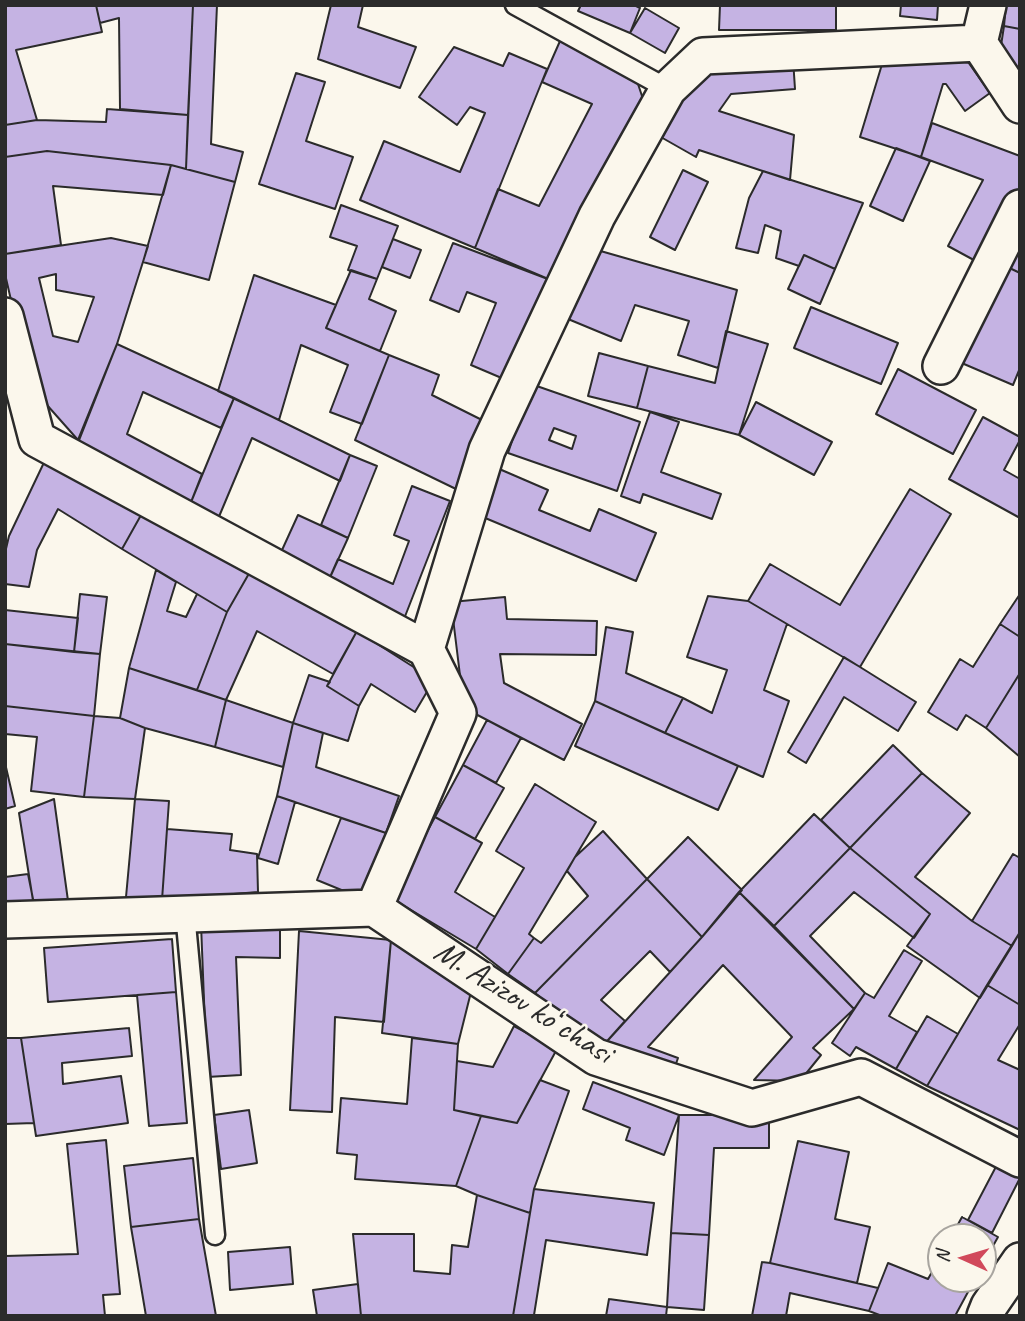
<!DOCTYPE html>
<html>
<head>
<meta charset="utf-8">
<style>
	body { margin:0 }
	#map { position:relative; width:1025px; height:1321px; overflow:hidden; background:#fbf7ec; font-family:Caveat,sans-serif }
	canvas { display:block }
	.frame { position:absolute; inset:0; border:7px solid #2b2b2b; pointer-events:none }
	.north { position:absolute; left:927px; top:1223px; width:70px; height:70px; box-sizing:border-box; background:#fbf7ec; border:2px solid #a8a59f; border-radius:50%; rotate:274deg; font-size:19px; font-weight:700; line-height:28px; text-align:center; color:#2b2b2b }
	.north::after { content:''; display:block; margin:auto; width:24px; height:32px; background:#d1495b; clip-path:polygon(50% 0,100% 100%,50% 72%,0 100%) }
</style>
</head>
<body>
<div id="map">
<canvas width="1025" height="1321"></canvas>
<div class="frame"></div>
<div class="north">N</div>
</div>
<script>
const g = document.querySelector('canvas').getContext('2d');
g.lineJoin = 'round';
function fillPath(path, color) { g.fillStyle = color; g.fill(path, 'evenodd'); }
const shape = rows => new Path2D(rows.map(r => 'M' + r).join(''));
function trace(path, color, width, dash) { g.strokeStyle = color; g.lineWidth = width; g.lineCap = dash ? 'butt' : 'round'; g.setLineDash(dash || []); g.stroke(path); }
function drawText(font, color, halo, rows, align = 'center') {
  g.font = font + ' Caveat,sans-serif'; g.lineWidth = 5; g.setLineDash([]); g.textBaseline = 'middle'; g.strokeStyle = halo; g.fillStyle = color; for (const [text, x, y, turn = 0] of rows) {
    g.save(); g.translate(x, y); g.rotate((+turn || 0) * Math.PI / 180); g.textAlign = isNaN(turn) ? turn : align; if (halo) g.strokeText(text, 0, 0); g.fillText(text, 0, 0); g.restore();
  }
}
const building = shape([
	[5,5,96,5,102,32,16,50,37,120,5,125,5,5],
	[96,5,193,5,188,115,120,109,119,18,100,23,96,5],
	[193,5,217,5,211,144,243,152,235,182,186,169,193,5],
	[331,5,363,5,358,27,416,47,400,88,318,59,331,5],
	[581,5,634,5,640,8,630,33,578,11,581,5],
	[720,5,836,5,836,30,719,30,720,5],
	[901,5,938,5,937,20,900,16,901,5],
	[1006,5,1020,5,1020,29,1004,26,1006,5],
	[645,8,679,28,665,53,630,33,645,8],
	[1004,26,1020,29,1020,68,998,65,1004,26],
	[560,41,635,75,645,105,553,281,475,248,498,189,539,206,592,104,542,82,560,41],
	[454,47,503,66,509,53,547,69,475,248,360,200,384,141,460,172,485,113,470,107,457,125,419,97,454,47],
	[961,52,990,93,965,111,946,84,943,84,921,157,860,137,883,61,961,52],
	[793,59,795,89,731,94,719,111,794,135,790,180,699,150,696,157,659,136,684,93,704,76,724,66,793,59],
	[296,73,325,82,306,141,353,157,335,209,259,184,296,73],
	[107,109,188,115,186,169,171,165,47,151,5,157,5,125,37,120,106,122,107,109],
	[932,123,1020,156,1020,198,983,265,948,246,983,180,921,157,932,123],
	[896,148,930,161,903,221,870,206,896,148],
	[47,151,171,165,163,195,53,186,61,245,5,254,5,157,47,151],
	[171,165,235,182,209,280,143,262,171,165],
	[683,170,708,182,675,250,650,237,683,170],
	[763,171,863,203,835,269,804,255,799,266,776,258,781,231,765,225,758,253,736,248,749,198,763,171],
	[341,205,398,226,377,279,348,270,357,246,330,237,341,205],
	[1020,223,1020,273,999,263,1020,223],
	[111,238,148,246,117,344,78,440,31,387,5,274,5,254,111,238],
	[56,274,56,290,94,297,78,342,53,336,39,278,56,274],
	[393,239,421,250,410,278,382,267,393,239],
	[453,243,553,281,511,382,471,365,496,303,467,292,459,312,430,300,453,243],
	[597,250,737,290,718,368,678,355,689,321,635,305,621,341,568,319,597,250],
	[804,255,835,269,820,304,788,289,804,255],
	[999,263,1020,273,1020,368,1013,385,957,361,999,263],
	[351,270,377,279,369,299,396,311,380,351,326,328,351,270],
	[254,275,336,305,326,328,389,355,362,424,330,412,348,365,301,345,279,420,218,391,254,275],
	[811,307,898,343,881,384,794,348,811,307],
	[726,331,768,344,739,435,637,408,648,366,715,383,726,331],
	[117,344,234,398,221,428,143,392,127,434,202,474,189,507,76,448,117,344],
	[599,353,648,366,637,408,588,396,599,353],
	[389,355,439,375,432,395,490,424,458,490,355,440,389,355],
	[898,369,976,410,953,454,876,414,898,369],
	[531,384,640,422,617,491,508,453,531,384],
	[554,428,576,436,572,449,549,440,554,428],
	[234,398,350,455,340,481,252,438,218,519,189,507,234,398],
	[756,402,832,442,814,475,739,435,756,402],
	[650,412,679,422,661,472,721,494,712,519,643,494,640,503,621,496,650,412],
	[983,417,1020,437,1020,440,1004,470,1020,479,1020,518,949,479,983,417],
	[49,452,145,508,122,549,58,509,37,550,29,587,5,584,5,553,9,536,49,452],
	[350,455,377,466,348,538,321,525,350,455],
	[497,468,548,490,539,510,590,531,599,509,656,533,636,581,478,515,497,468],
	[412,486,450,501,404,619,327,584,338,559,393,584,409,541,394,535,412,486],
	[910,489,951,514,860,667,748,601,770,564,840,605,910,489],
	[145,508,251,570,227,612,122,549,145,508],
	[298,515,348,538,327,584,277,561,298,515],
	[156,570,176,582,167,611,186,617,197,594,227,612,197,690,129,668,156,570],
	[251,570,357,631,333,674,257,631,226,700,197,690,227,612,251,570],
	[80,594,107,597,100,654,74,652,80,594],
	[1020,594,1020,637,1000,624,1020,594],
	[708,596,748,601,787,624,764,690,789,701,763,777,665,733,683,698,712,713,727,670,687,657,708,596],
	[505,597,507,619,597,621,596,655,500,654,504,683,582,724,564,760,464,708,451,602,505,597],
	[5,610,78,618,74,652,5,644,5,610],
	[1000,624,1020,637,1020,673,986,728,966,715,957,730,928,712,960,659,973,667,1000,624],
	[606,627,633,632,626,673,683,698,665,733,595,701,606,627],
	[357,631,434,680,415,712,371,684,359,706,327,686,357,631],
	[5,644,100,654,94,716,5,706,5,644],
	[844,657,916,702,898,731,844,697,806,763,788,752,844,657],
	[129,668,226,700,215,747,145,728,120,718,129,668],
	[1020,673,1020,757,986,728,1020,673],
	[309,675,330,682,327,686,359,706,348,741,293,723,309,675],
	[226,700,293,723,283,767,215,747,226,700],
	[595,701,738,766,718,810,575,746,595,701],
	[5,706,94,716,84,797,31,791,37,737,5,734,5,706],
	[94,716,120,718,145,728,135,799,84,797,94,716],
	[487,720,521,738,496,783,463,765,487,720],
	[293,723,323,733,316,767,399,796,386,833,277,796,293,723],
	[893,745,922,773,850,848,821,820,893,745],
	[5,763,15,806,5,809,5,763],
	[463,765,504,788,475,839,435,817,463,765],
	[922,773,970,813,915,877,972,921,1012,946,980,998,907,946,930,914,850,848,922,773],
	[535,784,596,822,529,934,534,938,508,974,476,949,524,868,496,851,535,784],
	[277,796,295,802,278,864,258,858,277,796],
	[54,799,69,908,35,913,19,813,54,799],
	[135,799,169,801,162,900,126,897,135,799],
	[814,814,850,848,774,926,739,892,814,814],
	[435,817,482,843,455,892,495,917,476,949,391,898,435,817],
	[341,818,386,833,361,898,317,880,341,818],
	[167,829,232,834,230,850,257,854,258,892,162,900,167,829],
	[603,831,647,879,535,993,508,974,534,938,541,943,588,896,567,871,575,857,603,831],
	[688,837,742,890,702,937,647,879,688,837],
	[850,848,930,914,914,938,854,892,810,936,865,993,854,1009,774,926,850,848],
	[1013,854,1020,858,1020,932,1012,946,972,921,1013,854],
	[28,874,34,904,5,908,5,877,28,874],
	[647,879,702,937,670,972,650,951,601,1000,625,1021,600,1049,535,993,647,879],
	[739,892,854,1009,813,1048,821,1055,800,1081,754,1080,792,1037,723,965,648,1047,678,1058,671,1078,600,1049,702,937,739,892],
	[201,924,280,924,280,958,236,957,241,1075,207,1077,201,924],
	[299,931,391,940,384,1022,335,1017,332,1112,290,1110,299,931],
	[1020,932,1020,1005,987,985,1020,932],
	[172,939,176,992,48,1002,44,948,172,939],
	[391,940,474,980,458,1044,382,1033,391,940],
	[904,950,922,961,889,1016,917,1032,896,1069,856,1047,850,1056,832,1043,865,993,874,998,904,950],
	[987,985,1020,1005,1020,1024,998,1060,1020,1070,1020,1130,927,1086,987,985],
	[176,992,187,1123,149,1126,137,995,176,992],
	[927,1016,958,1034,927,1086,896,1069,927,1016],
	[514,1026,557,1049,517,1123,454,1110,457,1061,493,1067,514,1026],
	[129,1028,132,1056,62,1063,63,1084,121,1076,128,1123,36,1136,21,1038,129,1028],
	[5,1038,21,1038,34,1123,5,1124,5,1038],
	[412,1038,458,1044,454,1110,481,1116,456,1186,355,1179,357,1155,337,1153,341,1098,407,1104,412,1038],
	[540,1080,569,1091,534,1189,530,1213,477,1195,456,1186,481,1116,517,1123,540,1080],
	[593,1082,679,1115,664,1155,626,1140,630,1128,583,1109,593,1082],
	[249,1110,257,1163,221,1169,214,1115,249,1110],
	[679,1115,769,1115,769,1148,714,1148,709,1235,671,1233,679,1115],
	[106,1140,120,1294,103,1295,105,1316,5,1316,5,1256,78,1254,67,1144,106,1140],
	[798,1141,849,1152,835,1219,870,1227,857,1283,770,1263,798,1141],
	[193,1158,199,1219,131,1227,124,1166,193,1158],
	[1000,1159,1020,1169,1020,1178,992,1233,968,1220,1000,1159],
	[534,1189,654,1203,647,1255,546,1240,534,1315,539,1316,513,1316,534,1189],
	[477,1195,530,1213,513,1316,361,1316,353,1234,414,1234,414,1271,450,1274,452,1245,468,1247,477,1195],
	[962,1217,998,1237,983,1264,983,1237,951,1237,962,1217],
	[199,1219,216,1316,146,1316,131,1227,199,1219],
	[671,1233,709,1235,704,1310,667,1307,671,1233],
	[290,1247,293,1284,230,1290,228,1252,290,1247],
	[941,1256,941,1279,975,1279,955,1316,882,1316,869,1311,888,1263,928,1279,941,1256],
	[762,1262,770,1263,878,1288,869,1311,790,1293,786,1316,752,1316,762,1262],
	[358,1284,361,1316,317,1316,313,1290,358,1284],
	[609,1299,667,1307,666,1316,606,1316,609,1299]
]);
const service = shape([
	[515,5,668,89],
	[185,913,215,1235]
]);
const minor = shape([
	[979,43,1020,105],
	[5,316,37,439,426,649,458,713,374,908],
	[941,366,1020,208],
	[426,649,487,450,597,216,668,89,703,56,979,43,988,5],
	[5,920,374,908,596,1057,752,1108,861,1077,1020,1159],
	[985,1316,989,1306,1020,1261]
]);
const streetNames = [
	["M. Azizov koʻchasi",523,1003,32]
];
fillPath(building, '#c5b3e3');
trace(building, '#2b2b2b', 2);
trace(service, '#2b2b2b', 23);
trace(minor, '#2b2b2b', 40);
trace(service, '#fbf7ec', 18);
trace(minor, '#fbf7ec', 35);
drawText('33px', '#2b2b2b', '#fbf7ec', streetNames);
</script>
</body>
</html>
